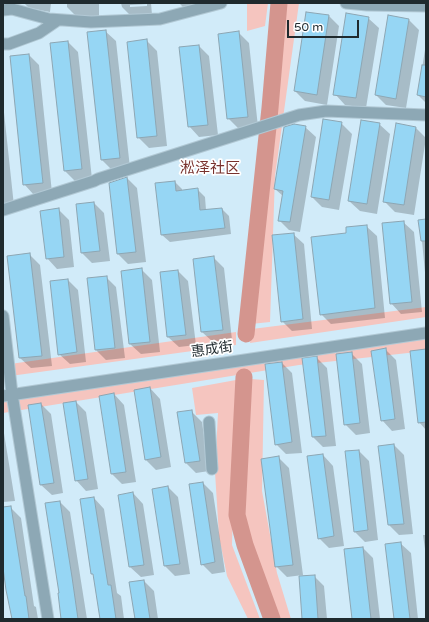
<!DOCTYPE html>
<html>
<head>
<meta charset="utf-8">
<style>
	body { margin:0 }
	#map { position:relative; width:429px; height:622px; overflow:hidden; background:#d1ebf9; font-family:"Varela Round",sans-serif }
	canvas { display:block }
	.frame { position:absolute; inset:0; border:4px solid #1f2a2e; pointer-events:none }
	.scale { position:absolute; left:287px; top:20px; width:72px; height:18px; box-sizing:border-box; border:2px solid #1f2a2e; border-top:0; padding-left:5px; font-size:12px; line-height:14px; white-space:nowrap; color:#1f2a2e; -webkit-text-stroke:3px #fff; paint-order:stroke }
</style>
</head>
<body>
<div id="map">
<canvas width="429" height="622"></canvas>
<div class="frame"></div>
<div class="scale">50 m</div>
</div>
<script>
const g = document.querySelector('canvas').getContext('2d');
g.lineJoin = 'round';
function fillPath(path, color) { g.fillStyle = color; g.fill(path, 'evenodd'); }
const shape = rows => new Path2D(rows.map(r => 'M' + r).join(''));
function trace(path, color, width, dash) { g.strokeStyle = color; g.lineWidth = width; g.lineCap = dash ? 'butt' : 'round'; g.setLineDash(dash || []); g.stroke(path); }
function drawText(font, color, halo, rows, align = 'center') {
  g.font = font + ' "Varela Round","Noto Sans SC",sans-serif'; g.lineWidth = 3.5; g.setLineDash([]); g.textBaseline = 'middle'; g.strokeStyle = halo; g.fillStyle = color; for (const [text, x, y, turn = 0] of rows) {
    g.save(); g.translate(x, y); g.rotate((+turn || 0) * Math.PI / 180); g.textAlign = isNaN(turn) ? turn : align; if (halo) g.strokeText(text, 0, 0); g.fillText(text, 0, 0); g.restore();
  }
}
const green = shape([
	[247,3,268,3,265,26,247,31],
	[281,3,299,3,275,176,270,322,251,324,274,90],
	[426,307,426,317,250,343,252,329],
	[236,332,236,345,3,377,3,365],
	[426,338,426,351,299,365,3,413,3,402,314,351],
	[251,379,264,380,262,491,277,573,291,619,276,619,244,536],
	[236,380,232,545,260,619,248,619,227,576,219,536,215,472,218,413,196,415,192,388]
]);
const shadow = shape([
	[24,3,51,3,50,12,29,8],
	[67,3,99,3,99,18,77,17,67,7],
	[121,3,151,3,152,15,132,17,122,7],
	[147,4,147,6,130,7,130,5],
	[179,3,200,3,200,5,183,7],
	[307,13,329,16,339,26,327,105,305,101,295,91],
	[368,18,379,28,366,108,345,105,335,94],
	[409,20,419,30,406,108,386,105,376,95],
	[105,31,116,41,130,168,112,170,102,160,88,33],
	[238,32,249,43,258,127,239,129,228,118],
	[146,40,157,51,167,146,149,148,138,137],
	[68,42,78,52,92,179,75,181,65,171],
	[426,43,426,103,418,95],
	[199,46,209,56,218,135,199,137,189,126],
	[29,55,39,65,52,193,34,195,24,184],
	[3,103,14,206,3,207],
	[341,123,352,134,339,210,322,207,312,197],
	[379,124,390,134,377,214,360,211,349,201],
	[397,124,416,128,426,138,414,215,395,212,385,202],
	[305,127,316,137,300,232,289,230,279,220,283,196,275,189],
	[127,178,137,188,146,262,128,264,118,254,110,184],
	[175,182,182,189,182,191,197,189,205,197,206,210,222,209,229,216,231,234,170,242,162,235],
	[94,203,104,213,110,261,92,263,82,253,77,205],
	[58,209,69,220,74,267,57,269,47,258],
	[420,220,426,220,426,283],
	[403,222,414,232,422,312,401,314,391,303],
	[366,226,377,236,385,318,331,324,321,314,347,234],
	[293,234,304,244,312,329,292,331,282,321],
	[30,255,40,265,52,366,31,368,20,358,9,257],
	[214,258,224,268,232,340,213,342,202,332],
	[141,269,152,280,160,352,141,354,130,344],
	[178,271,188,281,196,345,179,347,168,337,161,273],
	[106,277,116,287,125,358,106,360,96,350],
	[68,280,78,290,86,362,70,364,59,354],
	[385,349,396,360,405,429,392,431,382,420],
	[426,350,426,430,419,422],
	[351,353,362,364,370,433,356,435,345,424],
	[316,357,327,368,336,446,323,447,313,437],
	[282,363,292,373,302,453,286,454,276,444],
	[150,388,160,399,171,467,156,470,146,460],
	[114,394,124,405,136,482,122,484,112,474,100,397],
	[76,402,86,412,98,489,86,491,76,480],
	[41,404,51,414,63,493,52,495,41,485],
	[191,411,202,422,209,471,196,473,186,463],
	[3,427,15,501,3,502],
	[394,445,404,455,413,534,399,535,389,525,380,446],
	[359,451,369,461,378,540,365,542,355,532],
	[323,455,333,466,344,546,329,548,319,538],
	[278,457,289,468,303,575,287,577,276,566],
	[203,483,213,493,225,572,212,574,202,564],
	[168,487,178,497,190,574,175,576,165,566],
	[133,493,143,504,154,575,141,577,130,567],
	[94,498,104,509,117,593,121,596,124,619,101,619],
	[60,502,70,512,87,619,62,619,60,594],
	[10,507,21,518,34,606,36,607,38,619,12,619,3,559,3,508],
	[423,535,426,535,426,556],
	[400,543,411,553,418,619,395,619],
	[363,548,373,558,380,619,353,619],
	[314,576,324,586,327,619,303,619],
	[144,581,154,591,158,619,136,619]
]);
const river = shape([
	[246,334,270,108,279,3],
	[244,377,237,515,245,545,272,619]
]);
const building = shape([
	[306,12,329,15,317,95,294,91,306,12],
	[346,13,369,17,356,98,333,95,346,13],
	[388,15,409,19,396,99,375,95,388,15],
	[106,30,120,158,101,160,87,32,106,30],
	[239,31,248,117,227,119,218,34,239,31],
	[147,39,157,136,137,138,127,42,147,39],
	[68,41,82,169,64,171,50,43,68,41],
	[199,45,208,125,188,127,179,47,199,45],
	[29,54,43,183,23,185,10,56,29,54],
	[422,65,426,65,426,97,417,95,422,65],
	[323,119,342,122,329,200,311,197,323,119],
	[361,120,380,123,367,204,348,201,361,120],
	[396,123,416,127,404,205,383,202,396,123],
	[294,124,306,126,290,222,278,221,283,191,274,189,284,127,294,124],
	[127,177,136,252,117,254,109,183,127,177],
	[175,181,176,191,198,188,200,210,222,208,225,228,161,235,155,183,175,181],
	[94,202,100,251,81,253,76,204,94,202],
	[59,208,64,257,46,259,40,211,59,208],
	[426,219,426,241,421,241,418,220,426,219],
	[404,221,412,302,390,304,382,223,404,221],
	[367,225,375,308,320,315,311,237,346,233,346,227,367,225],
	[294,233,303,319,281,322,272,235,294,233],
	[30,253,42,356,19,358,7,256,30,253],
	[214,256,223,330,201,332,193,259,214,256],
	[142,268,150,342,129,344,121,271,142,268],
	[178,270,186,335,167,337,160,272,178,270],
	[107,276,115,348,95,350,87,278,107,276],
	[68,279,77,352,58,355,50,281,68,279],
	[386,348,395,419,381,421,371,351,386,348],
	[426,349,426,422,418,423,410,351,426,349],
	[352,352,360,423,344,425,336,354,352,352],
	[317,356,326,436,312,437,302,358,317,356],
	[282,362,292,442,275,445,265,364,282,362],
	[150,387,161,457,145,460,134,390,150,387],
	[114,393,126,472,111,474,99,396,114,393],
	[76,401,88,479,75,481,63,403,76,401],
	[41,403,54,483,40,485,28,405,41,403],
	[192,410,200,461,185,463,177,412,192,410],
	[394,444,404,524,388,525,378,446,394,444],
	[359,450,368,530,354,532,345,451,359,450],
	[323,454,334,536,318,539,307,456,323,454],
	[279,456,293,565,275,567,261,459,279,456],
	[203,482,215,562,201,565,189,484,203,482],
	[168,486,180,564,164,566,152,489,168,486],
	[133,492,144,565,129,567,118,495,133,492],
	[94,497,108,585,111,585,116,619,100,619,93,574,91,574,80,499,94,497],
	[60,501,72,577,78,619,61,619,58,593,59,593,45,503,60,501],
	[11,506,25,596,26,596,29,619,12,619,6,590,3,568,3,507,11,506],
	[401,542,410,619,394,619,385,544,401,542],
	[363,547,371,619,352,619,344,549,363,547],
	[315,575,318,619,302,619,299,576,315,575],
	[144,580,150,619,135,619,129,582,144,580]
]);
const minor = shape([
	[346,3,367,5,426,6],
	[3,10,12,9,49,19,91,22,160,19,221,3],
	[3,44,9,44,39,33,58,20],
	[3,210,94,181,98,179,299,115,326,111,426,115],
	[3,316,12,394,48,619],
	[3,396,426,333],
	[209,422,212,469]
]);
const streetNames = [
	["惠成街",212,350,-8]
];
const neighbourhoodNames = [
	["淞泽社区",210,169]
];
fillPath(green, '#f5c5bf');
fillPath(shadow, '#0003');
trace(river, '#d4958e', 17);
fillPath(building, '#96d6f4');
trace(building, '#8da6b3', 1);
trace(minor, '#b1c8d4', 13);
trace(minor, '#8da8b5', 11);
drawText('14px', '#1f2a2e', '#fff', streetNames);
drawText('15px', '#78312d', '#fff', neighbourhoodNames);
</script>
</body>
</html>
